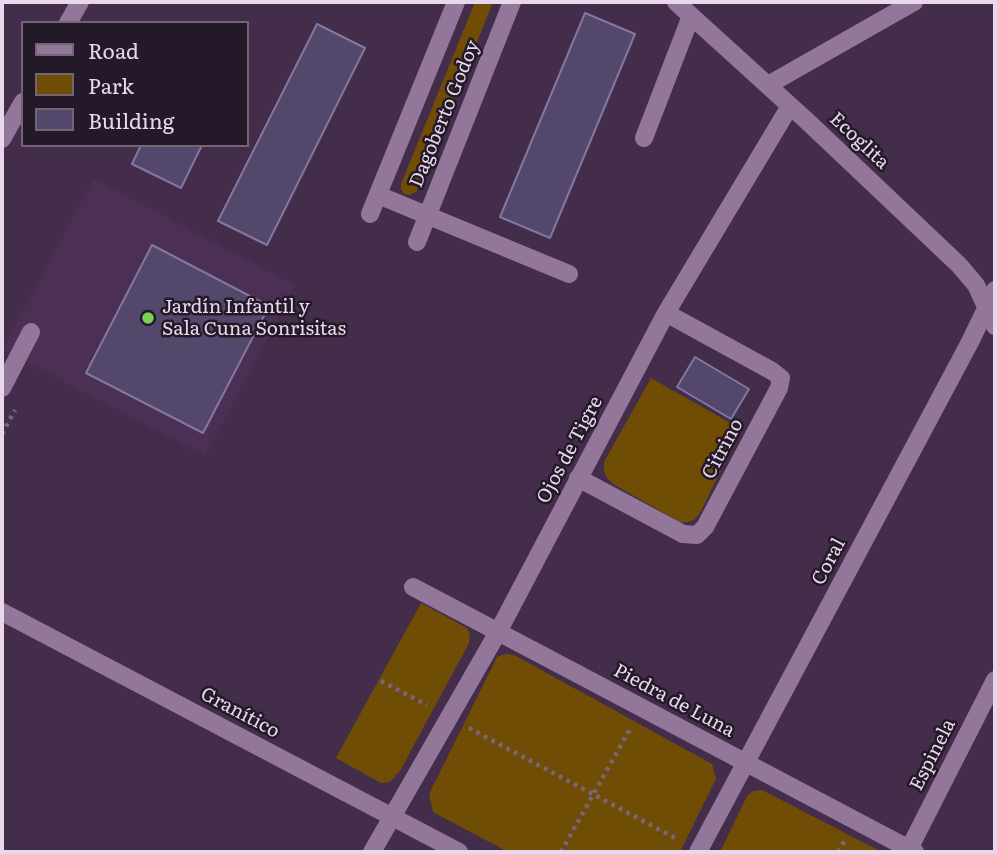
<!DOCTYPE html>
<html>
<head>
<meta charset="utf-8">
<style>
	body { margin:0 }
	#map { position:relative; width:997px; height:854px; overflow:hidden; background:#442c4b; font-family:Literata,serif }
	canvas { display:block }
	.frame { position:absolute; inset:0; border:4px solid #e7d8ec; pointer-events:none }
	.legend { position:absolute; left:21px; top:21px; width:228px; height:126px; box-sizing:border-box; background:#241928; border:2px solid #726576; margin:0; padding:9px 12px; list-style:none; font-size:21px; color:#e7d8ec }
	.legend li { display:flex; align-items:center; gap:14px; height:35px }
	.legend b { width:35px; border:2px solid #726576 }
</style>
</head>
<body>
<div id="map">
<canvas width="997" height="854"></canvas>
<div class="frame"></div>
<ul class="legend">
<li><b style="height:9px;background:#92779b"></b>Road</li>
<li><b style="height:19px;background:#704d05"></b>Park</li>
<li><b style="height:19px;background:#53476c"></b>Building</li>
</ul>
</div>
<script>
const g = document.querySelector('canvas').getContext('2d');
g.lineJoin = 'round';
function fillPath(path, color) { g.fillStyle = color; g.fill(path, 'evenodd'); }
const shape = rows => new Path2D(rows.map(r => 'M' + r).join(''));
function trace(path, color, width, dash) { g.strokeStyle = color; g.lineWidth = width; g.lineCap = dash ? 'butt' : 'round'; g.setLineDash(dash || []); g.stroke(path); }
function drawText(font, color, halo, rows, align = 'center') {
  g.font = font + ' Literata,serif'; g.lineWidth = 5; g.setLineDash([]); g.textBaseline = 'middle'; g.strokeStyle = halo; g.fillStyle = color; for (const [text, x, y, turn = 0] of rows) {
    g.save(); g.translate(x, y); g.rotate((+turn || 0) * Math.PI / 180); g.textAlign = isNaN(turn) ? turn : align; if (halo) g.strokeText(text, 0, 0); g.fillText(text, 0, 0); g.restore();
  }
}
const built = shape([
	[94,179,295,285,205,456,2,349]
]);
const green = shape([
	[475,2,493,2,417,191,410,195,404,194,401,189,401,184],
	[651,378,741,429,700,513,694,520,688,522,680,522,613,484,607,478,604,471,604,462],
	[421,603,467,628,470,635,469,643,400,771,390,782,381,783,336,758],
	[505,654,514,655,712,764,716,779,680,852,508,852,433,812,429,794,497,657],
	[762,790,882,852,720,852,747,796,753,791]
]);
const building = shape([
	[585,13,635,34,550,238,500,217,585,13],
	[317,24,365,48,267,245,218,221,317,24],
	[141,145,202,145,181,188,132,164,141,145],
	[152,245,269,306,203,433,86,373,152,245],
	[695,357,749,389,731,419,677,387,695,357]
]);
const path = shape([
	[2,434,15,410],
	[381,681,427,705],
	[469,728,677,839],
	[561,852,631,727],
	[838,852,845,840]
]);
const minor = shape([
	[676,2,807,121,959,265,976,285,995,326],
	[68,23,80,2],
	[768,85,914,2],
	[644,138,691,16],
	[2,139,23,102],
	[378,195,569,274],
	[370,214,456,2],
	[417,242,512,2],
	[2,388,31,332],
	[578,478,683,534,697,535,705,527,779,388,781,378,772,371,666,313],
	[413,587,915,852],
	[2,612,459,852],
	[909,849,995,680],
	[372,852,498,632,666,313,790,106],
	[698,852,970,342,995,290]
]);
const markers = [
	[148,318,7,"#7ad157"]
];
const streetNames = [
	["Dagoberto Godoy",445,114,-68],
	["Ecoglita",859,141,43],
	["Citrino",723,449,-62],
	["Ojos de Tigre",570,450,-62],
	["Coral",829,562,-62],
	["Piedra de Luna",674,701,28],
	["Granítico",240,713,28],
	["Espinela",933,755,-63]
];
const poiNames = [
	["Jardín Infantil y",162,307],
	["Sala Cuna Sonrisitas",162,329]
];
fillPath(built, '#4c2f55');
fillPath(green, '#704d05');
fillPath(building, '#53476c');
trace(building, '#83779f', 2);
trace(path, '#7a6581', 4.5, [3.5, 5]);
trace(minor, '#92779b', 18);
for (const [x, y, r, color] of markers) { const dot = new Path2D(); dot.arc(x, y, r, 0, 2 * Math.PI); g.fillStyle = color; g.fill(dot); trace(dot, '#241928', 2.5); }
drawText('19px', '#e7d8ec', '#241928', streetNames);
drawText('19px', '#e7d8ec', '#241928', poiNames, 'left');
</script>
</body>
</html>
